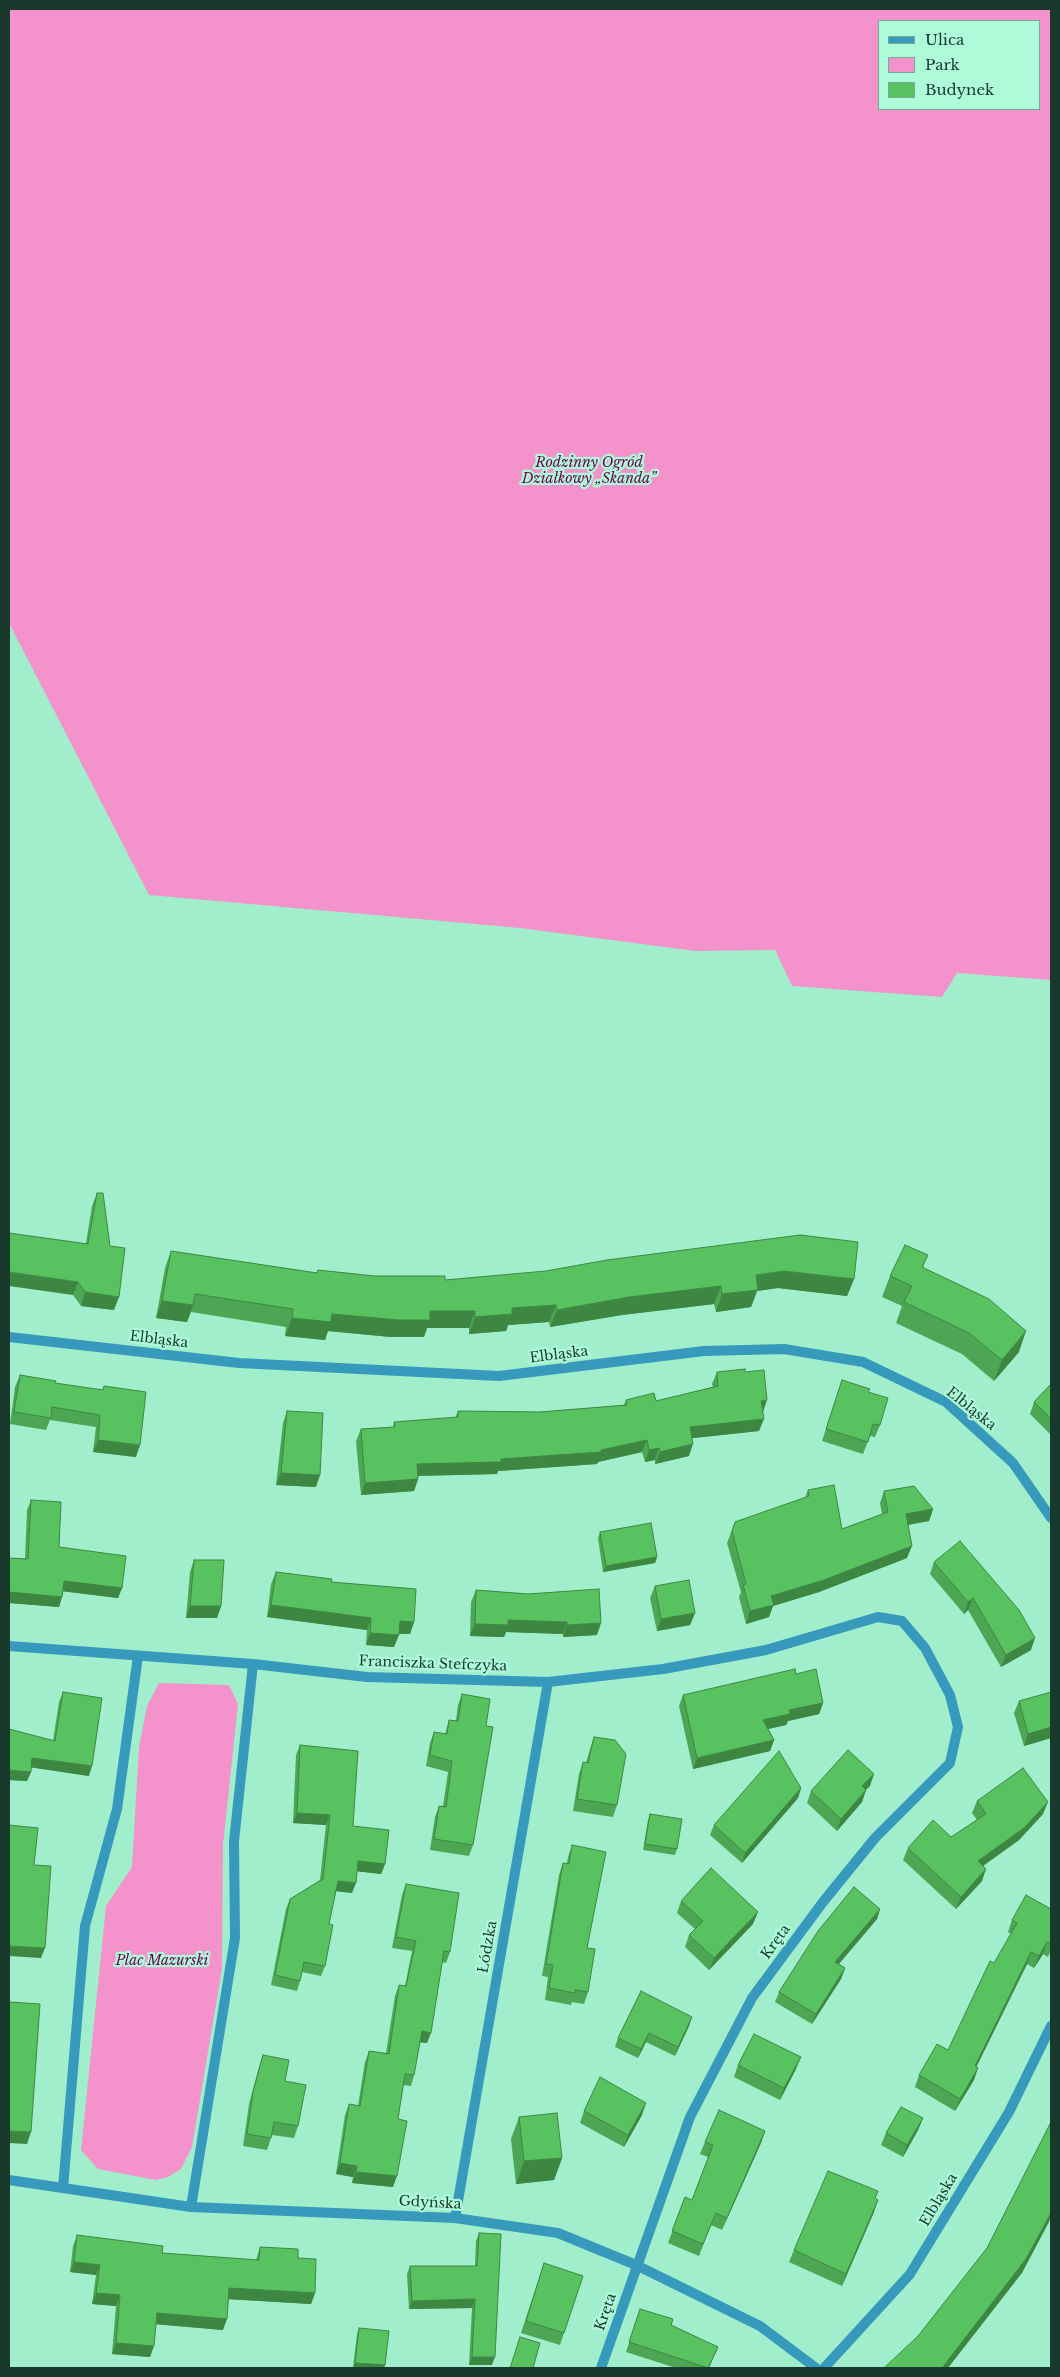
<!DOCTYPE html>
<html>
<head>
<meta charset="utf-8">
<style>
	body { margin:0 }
	#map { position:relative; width:1060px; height:2377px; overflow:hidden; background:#a0eecb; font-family:"Libre Baskerville",serif }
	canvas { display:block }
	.frame { position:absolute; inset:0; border:10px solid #19392c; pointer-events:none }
	.legend { position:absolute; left:878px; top:20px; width:162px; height:90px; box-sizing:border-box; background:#adfbd8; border:1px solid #72ad93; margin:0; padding:6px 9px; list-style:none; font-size:15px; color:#19392c }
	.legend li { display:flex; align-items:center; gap:10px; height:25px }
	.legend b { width:25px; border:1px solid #72ad93 }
</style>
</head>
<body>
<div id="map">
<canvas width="1060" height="2377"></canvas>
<div class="frame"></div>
<ul class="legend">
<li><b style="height:6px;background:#3799bb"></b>Ulica</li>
<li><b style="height:14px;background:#f493cb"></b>Park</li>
<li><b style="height:14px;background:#58c160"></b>Budynek</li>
</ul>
</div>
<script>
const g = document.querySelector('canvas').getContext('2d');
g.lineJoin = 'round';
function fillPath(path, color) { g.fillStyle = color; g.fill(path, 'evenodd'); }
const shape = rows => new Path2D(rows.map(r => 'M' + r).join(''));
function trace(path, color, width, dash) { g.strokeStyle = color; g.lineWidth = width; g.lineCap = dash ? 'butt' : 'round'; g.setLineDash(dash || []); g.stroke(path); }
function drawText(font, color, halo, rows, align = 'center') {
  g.font = font + ' "Libre Baskerville",serif'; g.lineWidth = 4.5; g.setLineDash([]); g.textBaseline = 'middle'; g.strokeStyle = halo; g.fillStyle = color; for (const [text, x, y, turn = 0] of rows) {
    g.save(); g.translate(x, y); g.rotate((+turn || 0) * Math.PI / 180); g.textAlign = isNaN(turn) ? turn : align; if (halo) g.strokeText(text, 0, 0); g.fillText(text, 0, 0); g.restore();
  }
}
const green = shape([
	[9,9,1051,9,1051,980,957,973,942,997,792,986,775,950,695,951,520,928,149,895,9,623],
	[879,21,1039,21,1039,109,879,109],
	[159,1683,229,1685,238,1704,223,1845,222,1969,192,2147,181,2169,168,2177,156,2180,98,2169,81,2150,106,1906,132,1867,139,1747,147,1706]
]);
const street = shape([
	[9,1337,239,1363,499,1376,704,1351,784,1349,863,1362,946,1402,1013,1463,1051,1518],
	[9,1646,253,1664,367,1677,548,1682,663,1669,766,1650,878,1617,902,1621,925,1648,950,1695,958,1727,950,1763,875,1838,823,1902,752,1998,690,2117,601,2368],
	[9,2180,191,2207,455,2218,558,2233,636,2265,760,2326,816,2368],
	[63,2188,85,1926,117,1809,138,1656],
	[191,2207,235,1938,234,1841,253,1664],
	[455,2218,548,1682],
	[824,2368,910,2274,1009,2112,1051,2026]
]);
const wall = shape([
	[97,1193,114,1310,81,1306,73,1295,86,1243,92,1206],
	[171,1251,316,1273,318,1270,374,1276,445,1280,854,1279,847,1296,778,1288,757,1291,751,1307,716,1312,714,1304,622,1315,550,1327,549,1322,508,1325,506,1331,469,1334,469,1328,427,1328,424,1337,391,1337,328,1331,325,1340,285,1336,286,1327,191,1312,187,1322,156,1318,165,1268],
	[928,1255,923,1267,1019,1352,994,1381,962,1354,896,1323,902,1306,882,1297,890,1276],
	[717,1372,745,1372,763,1412,759,1431,692,1438,689,1456,655,1464,655,1460,645,1462,642,1452,598,1462,597,1464,498,1471,497,1474,418,1476,418,1479,414,1491,361,1495,356,1441,361,1429,393,1427,394,1422,455,1418,458,1411,540,1412,624,1405,626,1400,656,1401,713,1387,712,1384],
	[20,1375,55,1383,102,1390,104,1386,136,1457,93,1452,96,1427,50,1420,46,1430,10,1424,15,1387],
	[842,1380,868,1392,880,1425,875,1437,870,1436,863,1454,822,1441],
	[1051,1384,1051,1435,1030,1414,1034,1402],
	[287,1411,316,1487,276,1485,283,1423],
	[808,1490,842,1529,882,1514,880,1503,884,1491,933,1509,929,1521,908,1525,907,1558,819,1592,773,1606,769,1617,746,1624,739,1597,741,1592,727,1543,735,1522,805,1498],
	[31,1500,59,1547,122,1588,118,1598,63,1591,62,1597,59,1607,9,1603,9,1558,25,1559,27,1510],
	[600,1532,657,1557,655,1563,603,1572,598,1538],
	[194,1560,221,1606,217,1618,186,1618,190,1572],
	[934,1562,1031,1650,1001,1667,968,1610,964,1614,930,1574],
	[276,1572,331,1582,414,1622,410,1634,399,1634,394,1647,366,1645,367,1630,267,1617,271,1584],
	[655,1586,695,1613,690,1625,657,1631,650,1598],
	[476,1590,528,1594,597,1635,563,1637,563,1634,506,1632,504,1637,470,1636,471,1602],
	[796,1674,823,1703,819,1714,788,1721,786,1725,768,1729,774,1740,770,1751,693,1769,679,1706,683,1695],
	[63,1692,89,1776,31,1767,31,1772,27,1781,9,1780,53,1741,59,1702],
	[1051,1693,1051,1738,1024,1746,1014,1713,1019,1701],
	[462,1694,486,1726,473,1845,469,1856,430,1850,435,1817,439,1806,443,1806,448,1772,426,1766,430,1743,434,1732,445,1734,449,1720,456,1721,458,1705],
	[594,1737,617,1805,613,1817,573,1811,579,1774,583,1762,586,1763,590,1749],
	[300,1745,353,1826,385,1864,381,1874,357,1871,352,1893,336,1891,329,1924,325,1966,321,1976,302,1972,300,1981,297,1991,271,1985,286,1909,290,1899,320,1880,326,1825,293,1823,296,1755],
	[870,1786,866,1789,866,1790,862,1802,837,1831,807,1803,811,1791],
	[801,1788,798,1798,742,1863,710,1835,714,1825],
	[977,1801,1043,1814,1019,1840,983,1866,982,1881,956,1909,903,1860,908,1848,951,1837,977,1820,972,1813],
	[650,1814,677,1849,675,1855,643,1850,648,1820],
	[572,1845,587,1948,588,1992,584,2004,572,2002,571,2005,545,2000,548,1977,542,1976,559,1875,563,1863,567,1863,568,1857],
	[406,1884,450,1952,446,1963,442,1962,427,2043,420,2042,414,2075,411,2086,403,2085,398,2119,393,2187,352,2183,353,2177,336,2174,345,2115,349,2104,358,2106,365,2062,369,2051,386,2053,395,1996,399,1985,405,1986,412,1951,392,1948,402,1895],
	[681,1901,753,1924,709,1970,685,1947,689,1935,695,1929,677,1913],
	[880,1909,877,1919,839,1964,845,1968,841,1979,812,2024,775,2002,779,1992],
	[1051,1909,1051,1950,1048,1957,1043,1954,1034,1968,1027,1964,976,2067,974,2080,955,2111,915,2087,919,2075,948,2050,1011,1934,1008,1932,1012,1920],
	[692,2017,689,2026,675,2056,646,2042,638,2058,615,2047,618,2038],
	[263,2055,285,2081,298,2126,294,2138,272,2135,267,2150,243,2146,249,2104,259,2067],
	[738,2065,796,2069,780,2100,734,2077],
	[584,2111,642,2115,624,2147,580,2123],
	[519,2117,562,2158,554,2180,516,2184,511,2139],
	[923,2118,918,2130,903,2157,881,2145,886,2133],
	[765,2131,761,2143,722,2230,711,2225,699,2256,668,2243,685,2197,692,2200,708,2157,700,2154,705,2142],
	[875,2198,874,2212,842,2286,789,2262,794,2250],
	[479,2233,492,2365,469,2365,472,2308,409,2309,407,2274,410,2266,475,2266,476,2241],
	[77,2235,162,2253,256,2260,260,2247,298,2258,315,2293,311,2304,229,2299,223,2330,156,2324,150,2357,112,2354,116,2306,92,2304,96,2275,70,2272,73,2246],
	[544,2263,564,2333,560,2345,521,2333],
	[637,2318,671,2325,718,2347,709,2368,676,2368,626,2352],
	[359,2328,385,2365,384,2368,353,2368,357,2334]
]);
const shadedWall = shape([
	[784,1271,854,1279,847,1296,778,1288,757,1291,751,1307,716,1312,722,1294,756,1275],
	[9,1272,78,1282,73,1295,9,1286],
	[721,1286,714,1304,622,1315,550,1327,557,1310,629,1297],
	[85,1292,119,1297,114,1310,81,1306],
	[162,1301,193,1305,187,1322,156,1318],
	[556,1305,549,1322,508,1325,506,1331,469,1334,475,1317,512,1308],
	[430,1311,475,1311,469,1328,427,1328,424,1337,391,1337,328,1331,325,1340,285,1336,292,1318,332,1314],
	[1026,1331,1019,1352,994,1381,1002,1360],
	[767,1400,763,1412,761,1401],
	[764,1419,759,1431,685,1439,690,1427],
	[98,1440,140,1445,136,1457,93,1452],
	[647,1440,642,1452,598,1462,597,1464,498,1471,497,1474,412,1476,417,1464,501,1459,601,1450],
	[693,1444,689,1456,655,1464,660,1452],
	[659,1448,655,1460,645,1462,649,1450],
	[281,1473,320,1475,316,1487,276,1485],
	[418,1479,414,1491,361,1495,365,1483],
	[933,1509,929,1521,901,1526,906,1514],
	[912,1546,907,1558,819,1592,773,1606,769,1617,746,1624,750,1611,771,1596],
	[657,1557,655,1563,603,1572,606,1566],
	[64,1581,122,1588,118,1598,60,1591],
	[9,1592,62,1597,59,1607,9,1603],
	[973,1598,968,1610,964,1614,968,1602],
	[271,1605,371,1618,367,1630,267,1617],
	[190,1606,221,1606,217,1618,186,1618],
	[695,1613,690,1625,657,1631,661,1619],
	[508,1620,567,1622,563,1634,506,1632,504,1637,470,1636,475,1624],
	[400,1621,414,1622,410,1634,395,1633],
	[601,1623,597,1635,563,1637,567,1625],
	[370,1633,399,1635,394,1647,366,1645],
	[1035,1638,1031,1650,1001,1667,1006,1655],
	[823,1703,819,1714,788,1721,786,1725,759,1731,763,1720,789,1710],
	[1051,1727,1051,1738,1024,1746,1028,1734],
	[774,1740,770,1751,693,1769,697,1758],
	[32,1758,92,1766,89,1776,28,1767],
	[9,1770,31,1772,27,1781,9,1780],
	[874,1774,870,1786,858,1798,862,1786],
	[801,1788,798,1798,742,1863,745,1853],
	[866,1790,862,1802,837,1831,841,1819],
	[1048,1802,1043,1814,1019,1840,973,1873,978,1861],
	[297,1813,330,1815,326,1825,293,1823],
	[358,1861,385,1864,381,1874,354,1871],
	[986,1869,982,1881,956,1909,961,1897],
	[338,1881,356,1883,352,1893,334,1891],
	[880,1909,877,1919,832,1972,835,1962],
	[758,1912,753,1924,709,1970,714,1958],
	[1047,1942,1043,1954,1034,1968,1039,1956],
	[9,1946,45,1948,41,1958,9,1956],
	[1031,1952,1027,1964,971,2078,975,2066],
	[845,1968,841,1979,812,2024,816,2014],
	[692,2017,689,2026,675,2056,678,2047],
	[422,2031,431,2033,427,2043,418,2042],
	[649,2033,646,2042,638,2058,641,2049],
	[801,2057,796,2069,780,2100,784,2088],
	[978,2068,974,2080,955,2111,960,2099],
	[646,2103,642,2115,624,2147,628,2135],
	[923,2118,918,2130,903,2157,907,2145],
	[9,2131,31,2132,27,2144,9,2143],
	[765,2131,761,2143,722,2230,727,2218],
	[562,2158,554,2180,516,2184,524,2161],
	[340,2163,357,2166,353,2177,336,2174],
	[356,2172,397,2176,393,2187,352,2183],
	[878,2200,874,2212,842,2286,846,2274],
	[1051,2213,1051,2216,1049,2222,1022,2273,948,2368,942,2368],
	[74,2262,100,2265,96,2275,70,2272],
	[229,2288,315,2293,311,2304,225,2299],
	[96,2293,120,2295,116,2306,92,2304],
	[475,2299,472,2308,409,2309,412,2301],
	[157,2313,227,2319,223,2330,153,2324],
	[116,2343,154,2346,150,2357,112,2354],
	[472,2357,495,2357,492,2365,469,2365],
	[355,2363,385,2365,384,2368,353,2368]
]);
const building = shape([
	[97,1193,103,1193,110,1246,125,1248,119,1297,85,1292,78,1282,9,1272,9,1233,88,1244,97,1193],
	[800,1235,858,1242,854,1279,784,1271,756,1275,758,1290,722,1294,721,1286,629,1297,557,1310,556,1305,512,1308,512,1314,475,1317,475,1311,430,1311,430,1320,398,1320,332,1314,331,1322,292,1318,293,1309,195,1294,193,1305,162,1301,171,1251,317,1273,318,1270,374,1276,445,1276,445,1280,546,1271,607,1260,800,1235],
	[905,1245,928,1255,922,1267,989,1299,1026,1331,1002,1360,969,1333,904,1302,912,1286,890,1276,905,1245],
	[745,1369,745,1372,764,1370,767,1400,761,1401,764,1419,690,1427,693,1444,660,1452,659,1448,649,1450,647,1440,601,1450,601,1452,501,1459,501,1462,417,1464,418,1479,365,1483,361,1429,395,1427,394,1422,458,1417,458,1411,540,1412,627,1405,626,1400,654,1393,656,1401,718,1386,717,1372,745,1369],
	[20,1375,56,1381,55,1383,103,1390,104,1386,146,1392,140,1445,98,1440,100,1415,52,1407,51,1418,14,1412,20,1375],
	[842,1380,870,1389,868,1392,888,1398,880,1425,873,1424,868,1442,826,1429,842,1380],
	[1051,1384,1051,1419,1034,1402,1051,1384],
	[287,1411,323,1413,320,1475,281,1473,287,1411],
	[834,1485,842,1529,888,1512,884,1491,914,1486,933,1509,906,1514,912,1546,824,1580,771,1596,774,1605,750,1611,743,1585,746,1584,732,1531,735,1522,809,1496,808,1490,834,1485],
	[31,1500,61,1502,59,1547,126,1556,122,1588,64,1581,62,1597,9,1592,9,1558,28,1559,31,1500],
	[651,1523,657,1557,606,1566,600,1532,651,1523],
	[960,1541,1019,1610,1035,1638,1006,1655,973,1598,968,1602,934,1562,960,1541],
	[194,1560,224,1560,221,1606,190,1606,194,1560],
	[276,1572,332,1579,331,1582,416,1589,414,1622,400,1621,399,1635,370,1633,371,1618,271,1605,276,1572],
	[689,1580,695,1613,661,1619,655,1586,689,1580],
	[599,1589,601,1623,567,1625,567,1622,508,1620,508,1625,475,1624,476,1590,528,1594,599,1589],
	[795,1669,796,1674,816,1669,823,1703,789,1710,790,1714,763,1720,774,1740,697,1758,683,1695,795,1669],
	[63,1692,102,1698,92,1766,32,1758,31,1772,9,1770,9,1729,55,1741,63,1692],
	[1051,1692,1051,1727,1028,1734,1019,1701,1051,1692],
	[462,1694,490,1699,486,1726,493,1727,473,1845,434,1839,439,1806,446,1807,452,1761,430,1755,434,1732,447,1734,449,1720,458,1721,462,1694],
	[594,1737,615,1740,626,1754,617,1805,577,1799,583,1762,588,1763,594,1737],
	[300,1745,358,1751,353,1826,389,1830,385,1864,358,1861,356,1883,338,1881,329,1924,333,1925,325,1966,304,1962,300,1981,275,1975,290,1899,323,1879,330,1815,297,1813,300,1745],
	[848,1750,874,1774,862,1786,866,1790,841,1819,811,1791,848,1750],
	[779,1751,801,1788,745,1853,714,1825,779,1751],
	[1023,1768,1048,1802,1024,1828,978,1861,986,1869,961,1897,908,1848,933,1820,951,1837,986,1814,977,1801,1023,1768],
	[650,1814,682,1819,677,1849,645,1844,650,1814],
	[9,1825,38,1828,34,1865,51,1866,45,1948,9,1946,9,1825],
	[572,1845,606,1852,587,1948,595,1949,588,1992,575,1990,575,1993,549,1988,553,1965,546,1964,563,1863,569,1864,572,1845],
	[711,1868,758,1912,714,1958,689,1935,703,1921,681,1901,711,1868],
	[406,1884,459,1893,450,1952,444,1951,431,2033,422,2031,414,2075,405,2074,398,2119,407,2121,397,2176,356,2172,357,2166,340,2163,349,2104,360,2106,369,2051,389,2054,399,1985,406,1986,416,1941,396,1937,406,1884],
	[854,1887,880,1909,835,1962,845,1968,816,2014,779,1992,818,1931,854,1887],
	[1026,1895,1051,1909,1051,1944,1047,1942,1039,1956,1031,1952,975,2066,978,2068,960,2099,919,2075,937,2044,948,2050,990,1961,994,1963,1017,1923,1012,1920,1026,1895],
	[641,1991,692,2017,678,2047,649,2033,641,2049,618,2038,641,1991],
	[9,2002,40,2004,31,2132,9,2131,9,2002],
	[754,2034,801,2057,784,2088,738,2065,754,2034],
	[263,2055,289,2060,285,2081,306,2085,298,2126,274,2122,271,2138,247,2134,253,2092,263,2055],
	[600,2077,646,2103,628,2135,584,2111,600,2077],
	[901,2107,923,2118,907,2145,886,2133,901,2107],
	[719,2110,765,2131,727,2218,716,2213,703,2244,672,2231,685,2197,692,2200,713,2145,705,2142,719,2110],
	[557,2113,562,2158,524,2161,519,2117,557,2113],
	[1051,2122,1051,2213,1026,2259,942,2368,884,2368,918,2336,987,2248,1051,2122],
	[828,2171,878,2191,875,2198,878,2200,846,2274,794,2250,828,2171],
	[479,2233,501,2234,495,2357,472,2357,475,2299,412,2301,410,2266,477,2266,479,2233],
	[77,2235,163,2246,162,2253,259,2260,260,2247,298,2249,298,2258,316,2259,315,2293,229,2288,227,2319,157,2313,154,2346,116,2343,120,2295,96,2293,100,2265,74,2262,77,2235],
	[544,2263,583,2276,564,2333,526,2321,544,2263],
	[640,2309,673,2319,671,2325,718,2347,708,2368,629,2342,640,2309],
	[359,2328,389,2331,385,2365,355,2363,359,2328],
	[520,2337,540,2343,533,2368,510,2368,520,2337]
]);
const parkNames = [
	["Rodzinny Ogród",589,463],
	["Działkowy „Skanda”",589,479],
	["Plac Mazurski",162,1961]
];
const streetNames = [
	["Elbląska",159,1340,7],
	["Elbląska",559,1355,-7],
	["Elbląska",971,1409,39],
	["Franciszka Stefczyka",433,1664,2],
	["Kręta",776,1942,-54],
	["Łódzka",488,1947,-80],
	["Elbląska",939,2200,-59],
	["Gdyńska",430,2203,3],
	["Kręta",606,2312,-71]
];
fillPath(green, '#f493cb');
trace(street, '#3799bb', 10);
fillPath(wall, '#4ca653');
fillPath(shadedWall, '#3e8743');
fillPath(building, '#58c160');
trace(building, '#3e8743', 1);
drawText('italic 14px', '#720052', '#adfbd8', parkNames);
drawText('14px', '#19392c', '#adfbd8', streetNames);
</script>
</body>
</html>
